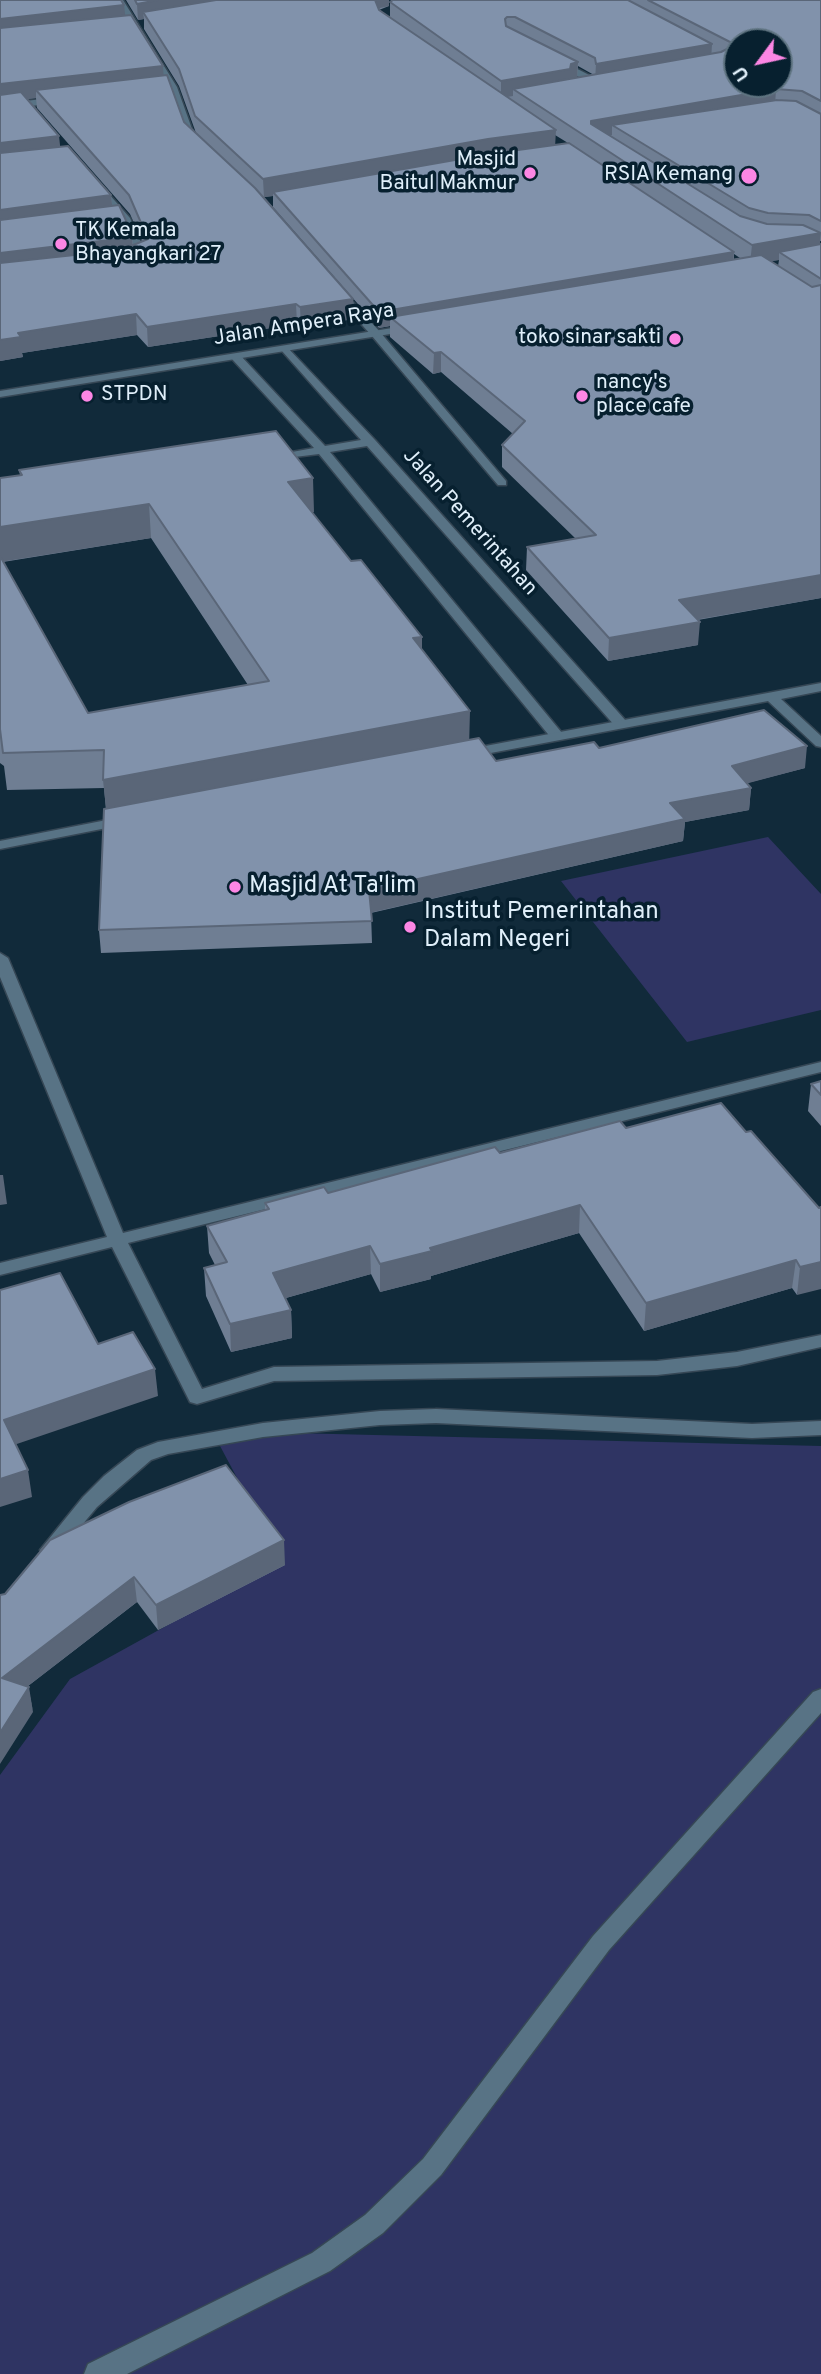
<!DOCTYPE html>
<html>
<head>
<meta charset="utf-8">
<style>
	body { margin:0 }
	#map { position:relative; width:821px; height:2374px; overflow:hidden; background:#112a3a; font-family:Overpass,sans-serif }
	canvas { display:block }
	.north { position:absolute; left:723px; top:28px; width:70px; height:70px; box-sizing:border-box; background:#07202f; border:2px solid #5e7380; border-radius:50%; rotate:237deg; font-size:19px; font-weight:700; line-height:28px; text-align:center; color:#e0effa }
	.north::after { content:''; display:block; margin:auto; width:24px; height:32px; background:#fc86e4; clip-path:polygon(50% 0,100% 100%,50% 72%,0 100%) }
</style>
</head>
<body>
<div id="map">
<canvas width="821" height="2374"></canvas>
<div class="north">U</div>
</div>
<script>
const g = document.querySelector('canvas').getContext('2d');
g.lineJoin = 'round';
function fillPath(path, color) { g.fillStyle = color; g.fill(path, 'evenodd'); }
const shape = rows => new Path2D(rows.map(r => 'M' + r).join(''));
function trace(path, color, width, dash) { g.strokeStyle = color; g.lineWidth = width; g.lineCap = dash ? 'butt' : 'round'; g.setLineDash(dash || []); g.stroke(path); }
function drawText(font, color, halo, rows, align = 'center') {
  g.font = font + ' Overpass,sans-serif'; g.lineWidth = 7; g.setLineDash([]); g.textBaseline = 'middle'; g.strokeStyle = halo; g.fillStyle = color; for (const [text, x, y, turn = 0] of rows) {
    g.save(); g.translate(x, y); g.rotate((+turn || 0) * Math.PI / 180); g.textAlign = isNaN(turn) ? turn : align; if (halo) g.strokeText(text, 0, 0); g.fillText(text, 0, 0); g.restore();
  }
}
const green = shape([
	[768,837,821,894,821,1010,687,1042,561,881],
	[212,1431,821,1446,821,2374,0,2374,0,1775,70,1679,282,1562]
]);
const service = shape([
	[372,332,380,332,506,481,506,485,498,485,372,336,372,332],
	[286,346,375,440,626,721,626,727,616,727,367,446,330,452,562,733,562,739,552,739,319,454,270,460,270,456,314,448,232,359,232,355,240,355,325,446,361,440,282,351,281,349,286,346],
	[821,1689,821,1713,609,1950,441,2175,383,2233,330,2271,127,2374,84,2374,88,2364,312,2253,365,2215,423,2159,593,1936,813,1692,821,1689]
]);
const minor = shape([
	[115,0,123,0,177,87,197,143,190,141,169,87,115,0],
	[554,60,560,60,593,77,592,83,572,87,572,83,585,80,554,64,554,60],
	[59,97,62,102,0,110,0,104,59,97],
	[95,185,101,185,130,218,147,256,138,263,130,261,137,255,121,219,95,189,95,185],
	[335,291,343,291,380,332,380,336,372,336,335,295,335,291],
	[821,683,821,691,781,699,821,736,821,747,816,746,768,701,464,758,457,754,464,750,821,683],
	[127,816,134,820,132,823,0,849,0,841,127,816],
	[0,953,8,958,123,1233,821,1062,821,1072,128,1243,202,1389,274,1367,657,1361,737,1352,821,1335,821,1347,737,1366,657,1375,274,1381,197,1404,190,1402,112,1247,0,1275,0,1263,107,1237,0,977,0,953],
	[436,1409,752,1424,821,1421,821,1435,752,1438,436,1423,380,1425,263,1437,168,1454,151,1460,97,1507,57,1555,50,1558,43,1555,40,1550,83,1497,104,1476,137,1450,158,1442,263,1423,380,1411,436,1409]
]);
const tertiary = shape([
	[411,325,415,326,415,330,0,397,0,391,411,325]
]);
const wall = shape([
	[0,0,125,16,163,76,184,122,196,133,179,86,144,29,144,19,138,20,126,0,389,0,389,6,379,10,390,17,390,2,393,0,821,0,821,241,820,241,819,244,821,244,821,598,698,620,698,645,608,661,526,570,527,547,576,539,502,467,502,445,513,434,441,372,433,374,390,337,390,326,379,328,273,207,273,196,264,197,353,299,354,319,301,327,297,324,148,347,137,335,22,353,23,357,0,361],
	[578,66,594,75,577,78],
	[36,98,37,108,130,214,142,241,133,245,132,234,112,206,111,195,60,146,27,99],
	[555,135,568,143,555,145],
	[734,254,740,258,734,259],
	[779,260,778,266,771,261],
	[19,470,314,512,312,512,351,561,422,637,422,650,469,740,496,761,599,748,805,768,747,783,751,788,749,810,685,822,683,841,371,913,372,943,101,953,99,930,106,809,104,788,7,790,4,766,0,763,0,478,20,475],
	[151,538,248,685,88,713,3,562],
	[821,1081,821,1126,808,1111,811,1084],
	[626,1128,746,1132,819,1208,797,1295,792,1288,644,1331,579,1233,431,1276,431,1279,380,1292,371,1274,286,1298,291,1310,292,1338,231,1352,206,1296,204,1268,215,1265,209,1253,207,1226,265,1210,265,1203,328,1193,500,1153],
	[50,1540,285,1565,158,1630,137,1602,28,1686,33,1712,5,1594]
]);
const shadedWall = shape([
	[158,0,217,0,143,12,144,19,138,20,137,4],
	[375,0,389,0,389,6,380,8,375,17],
	[124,5,126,22,0,35,0,19],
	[712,44,711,61,595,81,596,64],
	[578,62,577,79,513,89,513,96,501,98,501,81],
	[163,66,164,83,36,90,36,98,0,102,0,84],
	[776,89,775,106,612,125,612,135,590,139,591,121],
	[556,130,555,148,273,192,273,196,264,197,263,179,488,139],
	[59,136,61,154,0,161,0,143],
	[111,195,113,214,0,229,0,210],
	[821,233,819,253,779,252,779,260,750,264,752,245],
	[132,234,133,253,0,272,0,253],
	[734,252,733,267,390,317,390,326,379,328,379,312],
	[353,299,354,319,301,327,300,307],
	[296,304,297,324,148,347,147,327],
	[136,314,137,335,22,353,23,357,0,361,0,340,18,333],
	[441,352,441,372,433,374,434,353],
	[313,478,314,512,289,516,288,482],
	[149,504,151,538,0,562,0,527],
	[821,575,821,598,677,623,679,600],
	[700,622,698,645,608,661,609,638],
	[422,637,422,673,413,638],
	[470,711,469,748,107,818,103,780],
	[807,746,805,768,730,788,732,766],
	[751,788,749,810,685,822,683,841,369,913,369,890,670,803],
	[0,1175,3,1175,7,1204,0,1205],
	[580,1205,579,1233,431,1276,431,1279,380,1292,380,1264,430,1248],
	[370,1246,371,1274,275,1301,273,1273],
	[796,1260,792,1288,644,1331,646,1303],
	[821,1262,821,1289,797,1295,800,1267],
	[291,1310,292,1338,231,1352,230,1324],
	[155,1369,158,1396,8,1447,4,1420],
	[28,1470,32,1497,0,1507,0,1479],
	[284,1540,285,1565,158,1630,156,1605],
	[134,1577,137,1602,6,1703,2,1678],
	[29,1687,33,1712,0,1764,0,1733]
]);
const building = shape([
	[0,0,121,0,124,5,0,19,0,0],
	[135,0,158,0,137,4,135,0],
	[216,0,375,0,379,10,556,130,488,139,263,179,195,116,179,69,143,12,216,0],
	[393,0,628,0,712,44,596,64,595,58,515,17,507,17,505,19,506,26,578,62,571,64,570,69,501,81,390,2,393,0],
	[648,0,821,0,821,101,802,91,776,89,591,121,591,124,740,216,767,224,803,225,821,233,752,245,513,89,721,52,733,46,732,43,648,0],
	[737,42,779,42,779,84,737,84,737,42],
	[131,15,163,66,0,84,0,28,131,15],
	[167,75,184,122,255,188,353,299,300,307,296,304,147,327,136,314,18,333,21,337,0,340,0,263,121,250,148,239,129,195,36,90,167,75],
	[21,92,59,136,0,143,0,95,21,92],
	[777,100,796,101,821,114,821,221,809,215,768,213,749,208,612,125,777,100],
	[569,143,734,252,379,312,273,192,489,154,569,143],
	[68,146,111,195,0,210,0,153,68,146],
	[119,205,132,234,118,239,0,253,0,220,119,205],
	[821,244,821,279,779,252,821,244],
	[761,255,812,287,821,285,821,575,679,600,700,622,609,638,527,547,596,535,502,445,525,421,441,352,434,353,390,317,761,255],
	[276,431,313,478,288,482,351,561,361,560,422,637,413,638,470,711,103,780,104,750,3,753,0,729,0,556,88,713,269,681,149,504,0,527,0,478,22,475,19,470,276,431],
	[764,710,807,746,732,766,751,788,670,803,685,819,369,890,372,921,99,930,104,809,479,738,496,761,594,742,599,748,764,710],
	[821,1081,821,1095,811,1084,821,1081],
	[721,1103,746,1132,751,1131,819,1208,821,1207,821,1262,800,1267,796,1260,646,1303,580,1205,430,1248,432,1251,380,1264,370,1246,273,1273,291,1310,230,1324,204,1268,227,1262,207,1226,269,1209,265,1203,324,1187,328,1193,495,1147,500,1153,620,1121,626,1128,721,1103],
	[60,1273,98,1344,133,1332,155,1369,4,1420,28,1470,0,1479,0,1290,60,1273],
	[226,1465,284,1540,156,1605,134,1577,2,1678,29,1687,0,1733,0,1595,5,1594,50,1540,129,1502,226,1465]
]);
const markers = [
	[530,173,7,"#fc86e4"],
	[749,176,9,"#fc86e4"],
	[61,244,7,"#fc86e4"],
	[675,339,7,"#fc86e4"],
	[87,396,7,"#fc86e4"],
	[582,396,7,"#fc86e4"],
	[235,887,7,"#fc86e4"],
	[410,927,7,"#fc86e4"]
];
const farPoinames = [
	["Masjid",516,161],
	["Baitul Makmur",516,185],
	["RSIA Kemang",733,176],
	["TK Kemala",75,232,"left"],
	["Bhayangkari 27",75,256,"left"],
	["toko sinar sakti",661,339],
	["nancy's",596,384,"left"],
	["place cafe",596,408,"left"],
	["STPDN",101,396,"left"]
];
const farStreetnames = [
	["Jalan Ampera Raya",304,326,-9],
	["Jalan Pemerintahan",469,523,48]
];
const poiNames = [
	["Masjid At Ta'lim",249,887],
	["Institut Pemerintahan",424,913],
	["Dalam Negeri",424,941]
];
fillPath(green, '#2f3463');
trace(service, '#364755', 3);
trace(minor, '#364755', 3);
trace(tertiary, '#364755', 3);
fillPath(service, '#587385');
fillPath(minor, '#587385');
fillPath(tertiary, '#587385');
fillPath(wall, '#6f7e93');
fillPath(shadedWall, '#5a6678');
fillPath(building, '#8192ab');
trace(building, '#5a6678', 2);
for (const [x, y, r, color] of markers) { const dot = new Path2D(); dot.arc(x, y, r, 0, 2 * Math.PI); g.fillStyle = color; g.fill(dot); trace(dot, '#07202f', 2.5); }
drawText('21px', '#e0effa', '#07202f', farPoinames, 'right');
drawText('21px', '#e0effa', '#07202f', farStreetnames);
drawText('24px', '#e0effa', '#07202f', poiNames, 'left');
</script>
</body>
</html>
